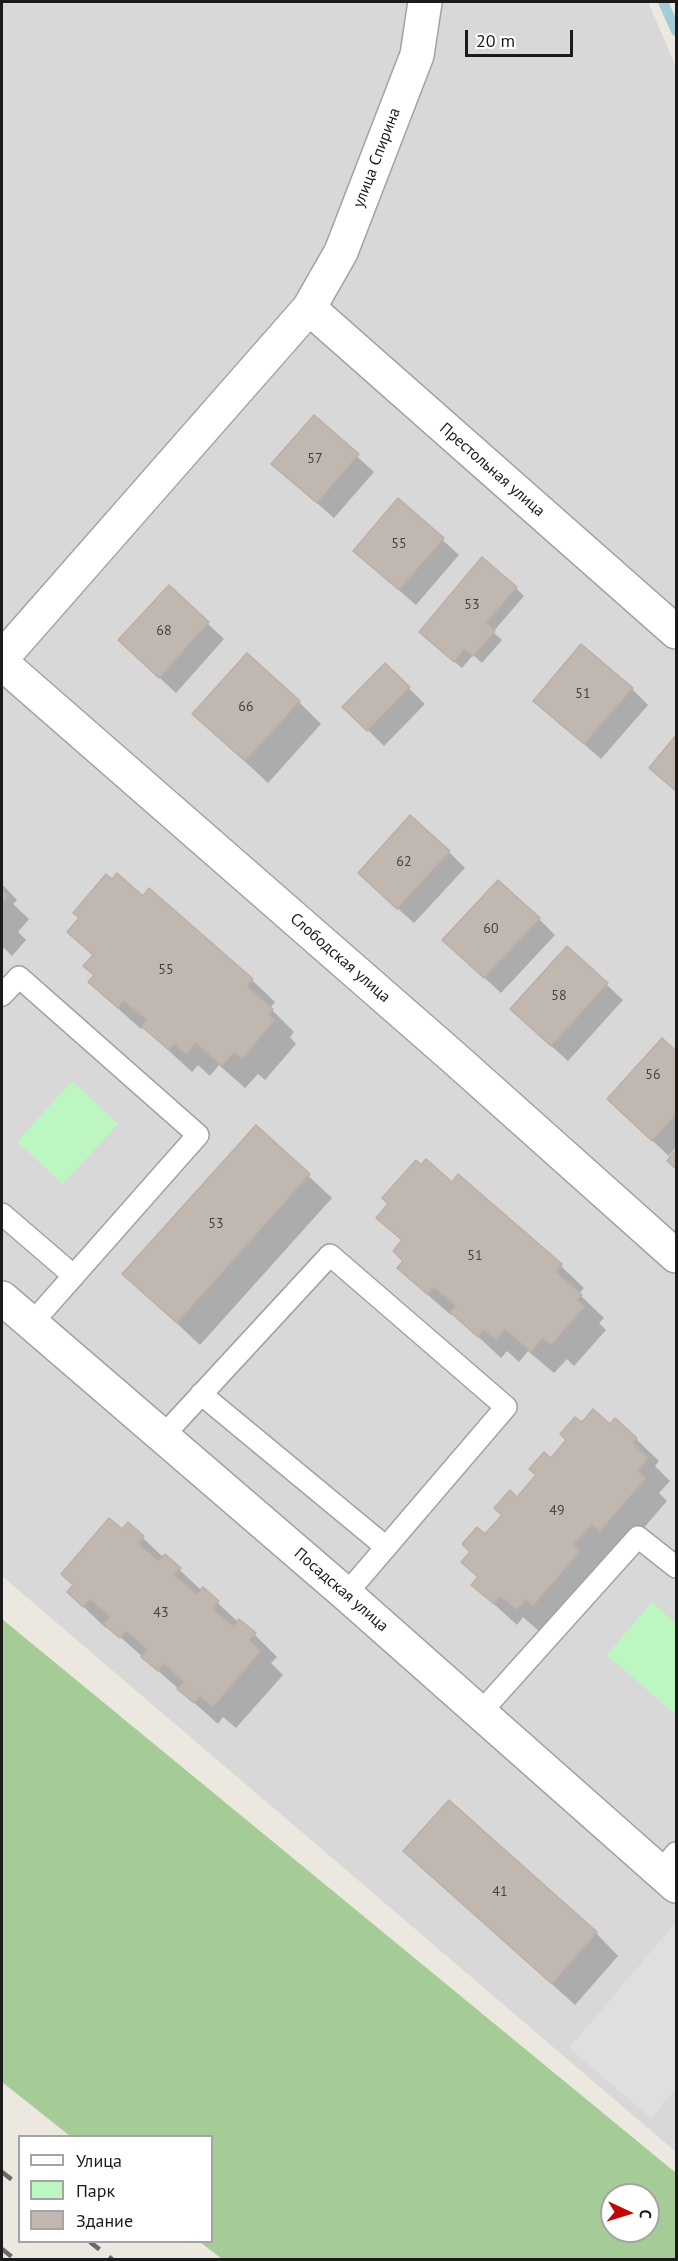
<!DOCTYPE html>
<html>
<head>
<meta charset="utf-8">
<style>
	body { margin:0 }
	#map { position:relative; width:678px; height:2261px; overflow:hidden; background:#ece8e0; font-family:"PT Sans",sans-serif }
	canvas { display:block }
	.frame { position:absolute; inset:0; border:3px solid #1b1b1b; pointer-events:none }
	.legend { position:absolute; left:18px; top:2135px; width:195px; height:108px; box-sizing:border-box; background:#fff; border:2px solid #a4a4a4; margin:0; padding:8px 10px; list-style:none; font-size:18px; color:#1b1b1b }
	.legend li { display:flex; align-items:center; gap:12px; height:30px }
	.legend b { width:30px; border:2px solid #a4a4a4 }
	.north { position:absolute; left:600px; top:2183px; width:60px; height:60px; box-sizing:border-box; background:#fff; border:2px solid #a4a4a4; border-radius:50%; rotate:94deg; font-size:16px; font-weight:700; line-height:24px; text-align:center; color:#1b1b1b }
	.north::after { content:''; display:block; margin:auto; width:21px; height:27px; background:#c00706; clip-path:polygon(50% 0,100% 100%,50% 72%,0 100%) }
	.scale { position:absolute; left:465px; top:30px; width:108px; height:27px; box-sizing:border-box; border:3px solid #1b1b1b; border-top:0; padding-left:8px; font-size:18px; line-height:21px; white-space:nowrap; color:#1b1b1b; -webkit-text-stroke:4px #fff; paint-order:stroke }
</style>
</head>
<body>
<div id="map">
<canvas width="678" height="2261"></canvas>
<div class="frame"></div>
<ul class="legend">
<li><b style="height:8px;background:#fff"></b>Улица</li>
<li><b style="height:16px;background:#bcf7c1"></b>Парк</li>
<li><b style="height:16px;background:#c0b8b0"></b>Здание</li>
</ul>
<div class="north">С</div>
<div class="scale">20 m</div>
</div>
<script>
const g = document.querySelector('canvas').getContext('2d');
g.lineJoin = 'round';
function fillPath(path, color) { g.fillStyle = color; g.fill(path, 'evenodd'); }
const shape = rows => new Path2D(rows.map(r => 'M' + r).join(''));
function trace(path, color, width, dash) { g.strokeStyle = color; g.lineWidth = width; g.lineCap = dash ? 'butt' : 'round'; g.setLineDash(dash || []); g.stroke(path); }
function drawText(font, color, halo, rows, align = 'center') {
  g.font = font + ' "PT Sans",sans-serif'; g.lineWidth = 6; g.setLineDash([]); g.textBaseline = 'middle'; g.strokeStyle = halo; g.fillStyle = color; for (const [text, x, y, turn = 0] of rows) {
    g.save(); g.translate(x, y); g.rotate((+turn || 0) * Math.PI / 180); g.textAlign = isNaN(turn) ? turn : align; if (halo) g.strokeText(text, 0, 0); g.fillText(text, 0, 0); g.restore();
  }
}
const residential = shape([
	[2,2,648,2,676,67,676,2152,2,1576]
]);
const forest = shape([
	[2,1619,676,2173,676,2259,222,2259,200,2242,212,2242,212,2136,70,2136,2,2082],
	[612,2195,648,2195,648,2231,612,2231]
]);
const park = shape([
	[72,1081,118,1124,63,1184,17,1142],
	[652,1602,676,1624,676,1715,607,1655]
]);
const parking = shape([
	[676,1922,676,2089,651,2118,569,2048]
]);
const shadow = shape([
	[314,417,374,472,334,518,273,464],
	[399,500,459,555,416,605,371,566],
	[169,587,224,639,176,693,136,656],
	[516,588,524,596,493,632,502,640,482,663,473,655,462,668,429,640],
	[385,665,425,704,384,746,345,707],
	[632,689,648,705,601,759,535,701],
	[299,702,321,724,268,783,194,714],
	[676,737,676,792,651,767],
	[449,852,465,868,414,923,376,889],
	[2,884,17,900,13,904,29,919,18,932,26,940,12,956,4,948,2,951],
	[149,891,252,980,275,1002,270,1008,294,1032,290,1037,296,1044,265,1080,258,1074,245,1088,219,1065,210,1076,198,1065,192,1072,143,1027,141,1029,113,1004,90,982,95,975,94,956,69,932,143,898],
	[539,919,555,935,501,993,461,956],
	[567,948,623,1000,568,1061,528,1025],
	[662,1040,676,1054,676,1147,669,1156,625,1115],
	[256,1127,332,1198,200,1345,124,1274],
	[422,1167,452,1184,458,1177,561,1266,584,1288,579,1294,604,1318,599,1323,606,1330,574,1366,567,1359,554,1373,528,1351,519,1362,507,1351,501,1358,453,1313,451,1315,422,1290,399,1268,405,1261,403,1242,378,1218],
	[582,1424,610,1426,636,1439,659,1461,655,1466,670,1481,659,1493,667,1501,623,1552,615,1545,595,1568,601,1575,540,1632,523,1617,517,1625,473,1585,479,1578,486,1536],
	[128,1524,163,1557,165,1556,202,1591,203,1589,238,1622,254,1634,277,1657,271,1663,283,1675,236,1728,223,1717,218,1724,108,1626,106,1628,91,1614,69,1592],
	[405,1851,596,1933,618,1956,575,2005]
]);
const stream = shape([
	[663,2,676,31]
]);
const building = shape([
	[314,415,359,454,317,503,271,464,314,415],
	[398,498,444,538,399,590,353,551,398,498],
	[482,557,517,587,486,623,495,631,473,656,464,649,454,662,419,632,482,557],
	[169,585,209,622,159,678,118,640,169,585],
	[581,644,633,688,584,744,533,701,581,644],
	[247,653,300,701,245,761,192,714,247,653],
	[385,663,410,687,367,731,342,707,385,663],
	[676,735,676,791,649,768,676,735],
	[410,815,450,851,397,909,358,873,410,815],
	[117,873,143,896,149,888,253,979,247,986,273,1009,268,1014,275,1020,242,1059,234,1052,222,1066,196,1043,186,1054,174,1044,169,1050,141,1026,147,1020,124,1001,118,1008,88,982,94,975,83,966,93,955,67,932,79,918,73,913,106,874,112,879,117,873],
	[498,880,540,918,484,978,442,940,498,880],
	[2,891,7,896,2,903,2,891],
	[567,946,608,983,551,1046,510,1009,567,946],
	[662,1038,676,1051,676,1114,652,1141,607,1099,662,1038],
	[256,1125,310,1174,177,1323,122,1274,256,1125],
	[676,1150,676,1169,667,1161,676,1150],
	[426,1159,452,1182,458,1174,562,1264,556,1272,582,1295,577,1300,585,1306,551,1345,543,1338,531,1352,505,1329,496,1340,484,1330,478,1337,450,1312,456,1306,434,1287,427,1294,397,1268,403,1261,393,1251,402,1240,376,1218,388,1204,382,1198,416,1160,421,1165,426,1159],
	[593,1409,610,1424,615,1418,637,1438,633,1443,648,1458,637,1471,646,1478,600,1531,592,1524,573,1545,580,1551,533,1606,526,1600,517,1610,500,1596,494,1604,471,1585,478,1577,461,1562,470,1552,462,1544,477,1527,485,1534,502,1515,494,1508,510,1490,517,1497,536,1475,529,1469,544,1452,551,1458,566,1440,560,1434,575,1417,582,1422,593,1409],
	[109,1518,122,1529,128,1522,144,1536,138,1543,158,1561,165,1554,181,1568,174,1575,197,1594,203,1587,219,1601,213,1609,233,1626,239,1619,256,1633,249,1640,261,1651,213,1707,200,1696,194,1703,177,1689,184,1682,164,1664,158,1671,141,1657,148,1650,126,1631,120,1638,103,1624,110,1617,90,1599,83,1607,67,1592,73,1585,61,1574,109,1518],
	[449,1800,597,1932,552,1984,403,1851,449,1800]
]);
const service = shape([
	[2,995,19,977,198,1135,32,1323],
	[2,1214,74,1276],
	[201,1394,386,1547],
	[162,1437,330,1255,506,1407,346,1594],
	[480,1713,638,1537,676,1567],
	[660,1872,676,1853]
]);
const minor = shape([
	[309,308,676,632],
	[2,658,309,308,341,252,417,55,425,2],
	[2,663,452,1056,676,1256],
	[2,1298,346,1594,676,1886]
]);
const rail = shape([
	[2,2172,20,2186],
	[90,2242,113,2260],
	[2,2249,16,2260]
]);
const numberNames = [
	["57",315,459],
	["55",399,544],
	["53",472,605],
	["68",164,631],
	["51",583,694],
	["66",246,707],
	["62",404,862],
	["60",491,929],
	["55",166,970],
	["58",559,996],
	["56",653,1075],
	["53",216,1224],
	["51",475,1256],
	["49",557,1511],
	["43",161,1613],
	["41",500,1892]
];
const streetNames = [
	["улица Спирина",377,158,-69],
	["Престольная улица",492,470,41],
	["Слободская улица",340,958,41],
	["Посадская улица",341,1590,41]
];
fillPath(residential, '#d9d8d8');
fillPath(forest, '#a5cb96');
fillPath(park, '#bcf7c1');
fillPath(parking, '#dfdfdf');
fillPath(shadow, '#0003');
trace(stream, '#a1ccd9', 10);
fillPath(building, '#c0b8b0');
trace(building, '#bdafa3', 1.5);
trace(service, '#a2a2a2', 24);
trace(minor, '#a2a2a2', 36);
trace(service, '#fff', 21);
trace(minor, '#fff', 33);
trace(rail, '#696969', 4.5, [12, 12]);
drawText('14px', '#444240', null, numberNames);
drawText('16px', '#1b1b1b', '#fff', streetNames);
</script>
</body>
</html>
